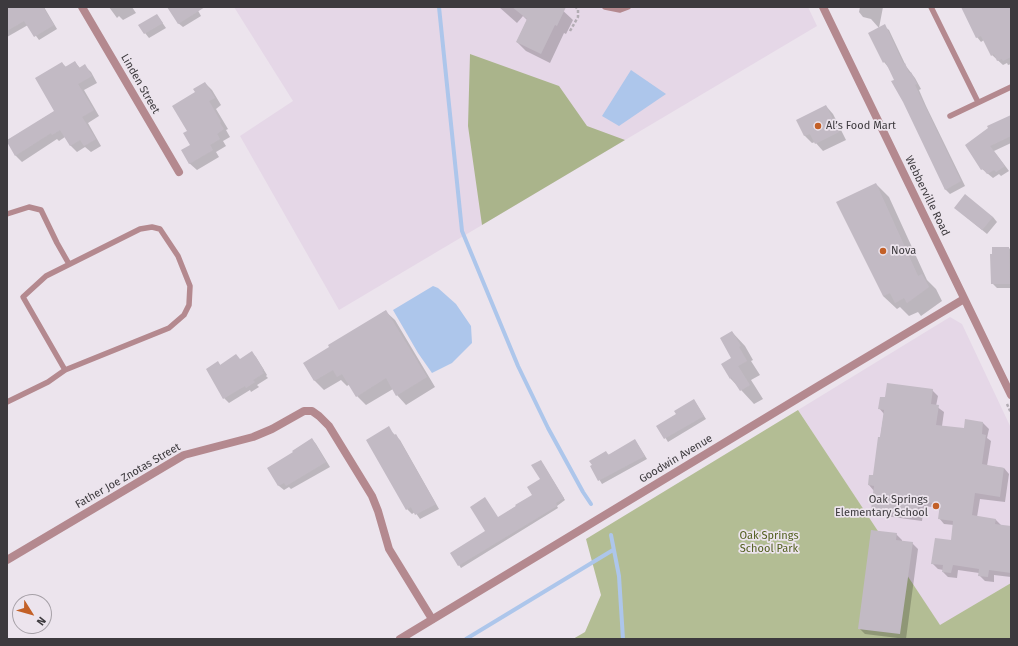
<!DOCTYPE html>
<html>
<head>
<meta charset="utf-8">
<style>
	body { margin:0 }
	#map { position:relative; width:1018px; height:646px; overflow:hidden; background:#ece4ed; font-family:"Fira Sans",sans-serif }
	canvas { display:block }
	.frame { position:absolute; inset:0; border:8px solid #3d3a3e; pointer-events:none }
	.north { position:absolute; left:12px; top:594px; width:40px; height:40px; box-sizing:border-box; background:#ece4ed; border:1px solid #a6a0a7; border-radius:50%; rotate:127deg; font-size:11px; font-weight:700; line-height:16px; text-align:center; color:#3d3a3e }
	.north::after { content:''; display:block; margin:auto; width:14px; height:18px; background:#c36027; clip-path:polygon(50% 0,100% 100%,50% 72%,0 100%) }
</style>
</head>
<body>
<div id="map">
<canvas width="1018" height="646"></canvas>
<div class="frame"></div>
<div class="north">N</div>
</div>
<script>
const g = document.querySelector('canvas').getContext('2d');
g.lineJoin = 'round';
function fillPath(path, color) { g.fillStyle = color; g.fill(path, 'evenodd'); }
const shape = rows => new Path2D(rows.map(r => 'M' + r).join(''));
function trace(path, color, width, dash) { g.strokeStyle = color; g.lineWidth = width; g.lineCap = dash ? 'butt' : 'round'; g.setLineDash(dash || []); g.stroke(path); }
function drawText(font, color, halo, rows, align = 'center') {
  g.font = font + ' "Fira Sans",sans-serif'; g.lineWidth = 3.5; g.setLineDash([]); g.textBaseline = 'middle'; g.strokeStyle = halo; g.fillStyle = color; for (const [text, x, y, turn = 0] of rows) {
    g.save(); g.translate(x, y); g.rotate((+turn || 0) * Math.PI / 180); g.textAlign = isNaN(turn) ? turn : align; if (halo) g.strokeText(text, 0, 0); g.fillText(text, 0, 0); g.restore();
  }
}
const built = shape([
	[234,7,808,7,817,26,339,310,240,136,293,101],
	[950,317,962,324,1011,428,1011,583,940,626,798,410]
]);
const green = shape([
	[798,410,940,625,1011,583,1011,639,573,639,585,632,601,595,586,539]
]);
const forest = shape([
	[470,54,559,86,587,126,625,140,482,225,468,126]
]);
const water = shape([
	[631,70,666,94,619,126,602,116],
	[433,286,438,288,456,304,471,326,472,343,452,363,432,373,418,353,393,310]
]);
const shadow = shape([
	[7,7,44,7,57,29,39,40,28,25,7,37],
	[109,7,132,7,136,13,123,20,119,16,117,18],
	[175,7,196,7,201,16,183,27,178,23],
	[499,7,559,7,573,20,566,34,564,33,550,63,526,51,517,42,527,20,523,16,517,23],
	[860,7,883,7,879,28,871,19,863,17,859,12],
	[966,7,1011,7,1011,64,1008,65,1007,63,1003,65,992,55,984,40,981,42,977,37],
	[157,15,166,28,149,38,145,33],
	[884,26,889,30,906,66,915,78,921,89,919,90,926,106,965,186,950,194,945,189,896,80,888,67,884,62],
	[75,62,80,68,85,66,91,72,97,83,84,90,99,116,88,123,101,146,91,152,85,147,77,152,70,145,65,137,59,141,57,139,22,162,16,156,7,141,55,111,62,63,66,67],
	[205,83,212,90,221,105,216,109,228,129,226,130,230,137,223,141,226,146,216,152,219,157,197,170,189,163,192,145,188,131,196,93],
	[826,106,833,114,846,140,823,151,815,142,812,143,805,136,798,120],
	[1011,116,1011,143,994,151,1009,171,1001,176,999,174,993,178,982,169,966,145],
	[876,184,889,197,927,280,936,289,942,301,921,316,918,312,909,316,900,307,897,309,883,296],
	[960,212,993,217,997,222,987,234],
	[1009,248,1011,250,1011,288,997,288,992,283],
	[385,311,395,320,435,387,406,405,397,395,393,389,366,405,357,396,350,384,347,386,341,380,324,390,315,381,305,364],
	[732,332,745,346,753,360,751,361,760,375,751,380,763,399,754,404,730,378,733,358],
	[252,353,256,357,267,375,266,376,268,378,257,385,259,387,251,392,250,390,229,403,224,398,218,362,221,366,241,360],
	[932,390,938,396,936,406,944,412,942,426,965,430,966,421,983,423,989,429,987,438,991,441,987,466,1004,468,1009,474,1005,502,980,499,977,517,996,520,1002,526,1011,527,1011,577,994,575,994,582,985,581,979,575,979,573,958,570,957,578,948,577,943,572,943,570,938,569,932,563,952,541,954,525,944,524,939,518,940,508,924,506,922,521,878,515,872,510,874,491,869,485,874,477,884,414,879,408],
	[694,400,706,419,668,442,658,426,677,414],
	[388,428,400,440,439,509,420,519,415,512,412,514,407,509],
	[312,439,316,444,330,467,291,489,289,487,284,490,279,486,268,468,294,453],
	[635,440,647,459,602,484,591,466,606,452,609,455],
	[541,461,565,500,557,506,558,508,461,568,451,553,487,532,498,518,533,495,541,480],
	[896,534,902,540,902,542,912,543,918,549,906,639,865,634,859,628]
]);
const stream = shape([
	[439,7,462,231,518,366,548,428,583,492,591,504],
	[611,535,619,576,623,639],
	[466,639,613,550]
]);
const building = shape([
	[7,7,43,7,54,25,34,37,24,21,7,31],
	[167,7,205,7,178,24],
	[512,7,566,7,557,26,555,25,541,54,516,42,527,19],
	[961,7,1011,7,1011,57,1003,61,1002,59,997,61,994,54,991,56,981,36,976,38],
	[157,14,163,23,144,34,138,25],
	[885,24,903,63,905,63,909,73,911,72,917,84,915,85,922,100,961,181,945,190,903,102,891,81,894,80,885,61,883,63,868,33],
	[75,61,79,68,85,64,92,76,78,84,94,110,82,117,96,139,84,146,80,140,70,146,60,130,52,135,51,133,15,156,7,142,7,140,54,111,35,78,62,62,65,67],
	[205,82,215,98,209,101,221,122,220,123,224,129,217,134,220,139,210,145,213,150,189,164,181,150,190,145,183,133,187,131,172,106,195,92,193,89],
	[826,105,839,132,815,144,810,134,804,136,796,120],
	[1011,115,1011,136,990,146,1005,166,996,172,994,170,987,174,983,169,981,170,965,145,988,128,987,126],
	[876,183,918,276,922,274,929,287,907,303,904,298,895,303,890,293,883,296,836,202],
	[965,194,993,217,982,230,954,208],
	[992,247,1009,247,1010,284,991,284,990,254,992,254],
	[386,310,427,377,396,396,386,378,356,397,342,374,337,377,333,370,314,381,303,363,329,347,328,345],
	[732,331,741,346,739,347,747,361,738,366,750,385,740,391,731,377,730,379,721,364,731,358,720,338],
	[252,351,264,370,262,371,264,373,253,380,255,382,246,388,245,386,223,399,206,369,218,361,220,365,236,354,240,359],
	[887,383,933,389,931,404,939,405,936,425,964,428,965,419,983,422,982,434,986,435,982,464,1004,468,1000,497,975,493,972,515,996,519,995,524,1011,526,1011,573,989,570,988,577,978,576,979,569,953,565,951,573,942,572,943,565,931,564,935,538,951,540,953,521,938,519,940,504,919,501,917,516,871,510,874,486,868,485,869,475,873,475,878,437,880,437,884,410,878,409,880,397,885,397],
	[694,399,704,416,664,439,656,426,676,414,674,411],
	[389,426,394,435,396,434,436,504,415,515,411,507,406,510,366,440],
	[312,438,326,462,286,486,284,483,278,486,267,468,293,452,292,451],
	[635,439,645,456,598,481,590,466,592,465,589,461,606,451,608,455],
	[541,460,564,498,556,503,557,506,458,566,450,553,485,531,470,507,485,497,498,517,516,506,515,505,532,495,527,487,540,479,531,465],
	[871,530,897,533,896,540,913,542,900,634,858,629]
]);
const path = shape([
	[570,31,578,17,578,10,576,7],
	[1007,404,1011,413]
]);
const service = shape([
	[605,7,620,10,628,7],
	[931,7,978,102],
	[950,116,1011,87],
	[7,214,29,207,41,210,57,243,69,264],
	[7,402,48,382,65,370,169,328,184,315,189,305,190,286,178,256,160,229,152,227,140,229,46,276,23,297,65,370]
]);
const minor = shape([
	[82,7,179,172],
	[7,560,184,455,253,437,272,429,304,411,312,411,319,416,329,426,372,496,378,511,389,549,432,619]
]);
const tertiary = shape([
	[823,7,1011,395],
	[400,639,820,385,964,299]
]);
const markers = [
	[818,126,4,"#c36027"],
	[883,251,4,"#c36027"],
	[936,506,4,"#c36027"]
];
const streetNames = [
	["Linden Street",140,84,60],
	["Webberville Road",927,196,64],
	["Goodwin Avenue",676,459,-31],
	["Father Joe Znotas Street",128,476,-30]
];
const poiNames = [
	["Al’s Food Mart",826,126],
	["Nova",891,251],
	["Oak Springs",928,500,"right"],
	["Elementary School",928,513,"right"]
];
const parkNames = [
	["Oak Springs",769,536],
	["School Park",769,549]
];
fillPath(built, '#e5d7e7');
fillPath(green, '#b3bd94');
fillPath(forest, '#aab48b');
fillPath(water, '#adc6eb');
fillPath(shadow, '#0003');
trace(stream, '#adc6eb', 4);
fillPath(building, '#c2bac4');
trace(path, '#b2acb3', 2.5, [3, 2]);
trace(service, '#b4898f', 5.5);
trace(minor, '#b4898f', 8);
trace(tertiary, '#b4898f', 8);
for (const [x, y, r, color] of markers) { const dot = new Path2D(); dot.arc(x, y, r, 0, 2 * Math.PI); g.fillStyle = color; g.fill(dot); trace(dot, '#ece4ed', 1.5); }
drawText('11px', '#3d3a3e', '#ece4ed', streetNames);
drawText('11px', '#3d3a3e', '#ece4ed', poiNames, 'left');
drawText('11px', '#525f1f', '#ece4ed', parkNames);
</script>
</body>
</html>
